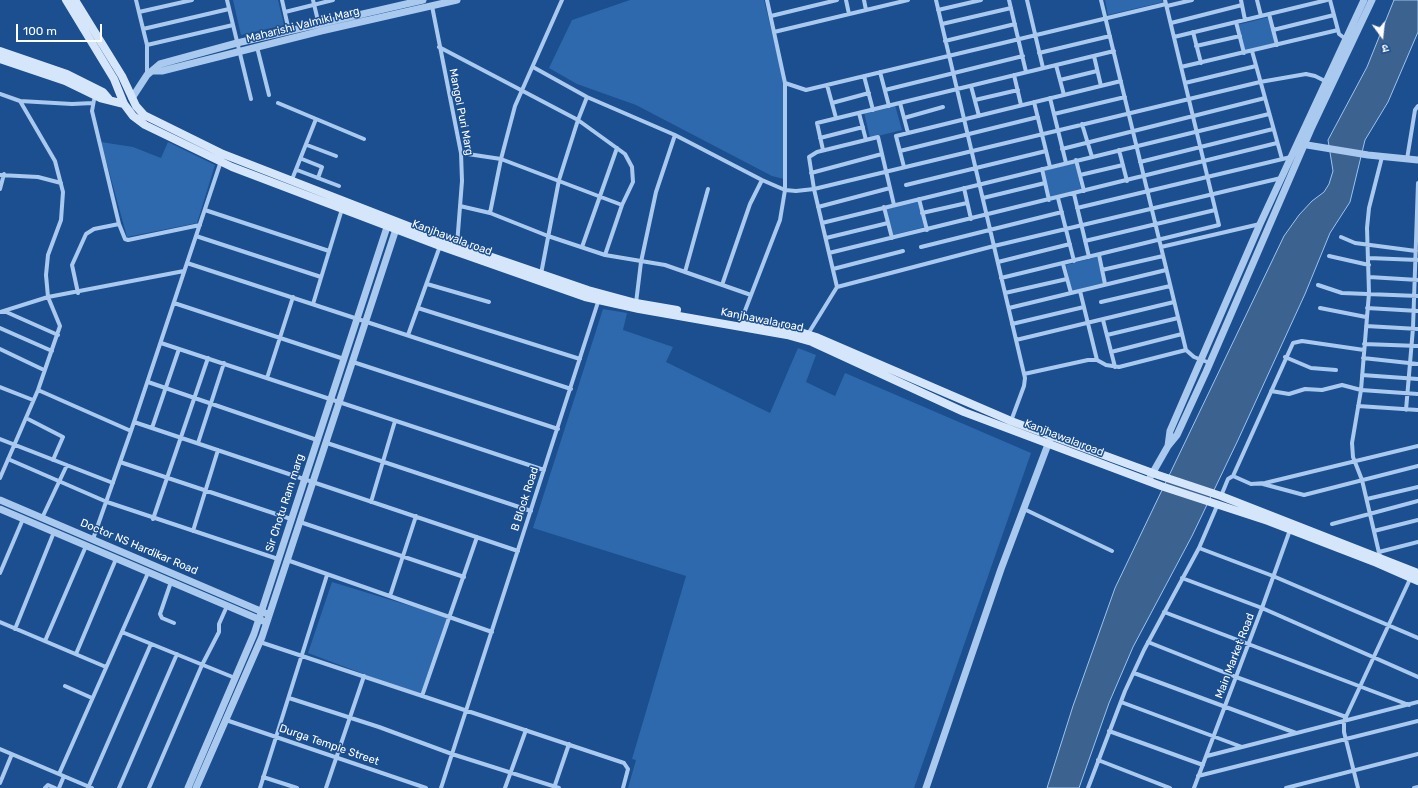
<!DOCTYPE html>
<html>
<head>
<meta charset="utf-8">
<style>
	body { margin:0 }
	#map { position:relative; width:1418px; height:788px; overflow:hidden; background:#1b4f8f; font-family:Rubik,"Noto Sans Devanagari",sans-serif }
	canvas { display:block }
	.north { position:absolute; left:1362px; top:16px; width:40px; height:40px; -webkit-text-stroke:3px #1b4f8f; paint-order:stroke; rotate:165deg; font-size:11px; font-weight:700; line-height:16px; text-align:center; color:#fff }
	.north::after { content:''; display:block; margin:auto; width:14px; height:18px; background:#fff; clip-path:polygon(50% 0,100% 100%,50% 72%,0 100%) }
	.scale { position:absolute; left:16px; top:24px; width:86px; height:18px; box-sizing:border-box; border:2px solid #fff; border-top:0; padding-left:5px; font-size:12px; line-height:14px; white-space:nowrap; color:#fff; -webkit-text-stroke:3px #1b4f8f; paint-order:stroke }
</style>
</head>
<body>
<div id="map">
<canvas width="1418" height="788"></canvas>
<div class="north">उ</div>
<div class="scale">100 m</div>
</div>
<script>
const g = document.querySelector('canvas').getContext('2d');
g.lineJoin = 'round';
function fillPath(path, color) { g.fillStyle = color; g.fill(path, 'evenodd'); }
const shape = rows => new Path2D(rows.map(r => 'M' + r).join(''));
function trace(path, color, width, dash) { g.strokeStyle = color; g.lineWidth = width; g.lineCap = dash ? 'butt' : 'round'; g.setLineDash(dash || []); g.stroke(path); }
function drawText(font, color, halo, rows, align = 'center') {
  g.font = font + ' Rubik,sans-serif'; g.lineWidth = 3; g.setLineDash([]); g.textBaseline = 'middle'; g.strokeStyle = halo; g.fillStyle = color; for (const [text, x, y, turn = 0] of rows) {
    g.save(); g.translate(x, y); g.rotate((+turn || 0) * Math.PI / 180); g.textAlign = isNaN(turn) ? turn : align; if (halo) g.strokeText(text, 0, 0); g.fillText(text, 0, 0); g.restore();
  }
}
const green = shape([
	[233,0,278,0,284,25,241,35],
	[630,0,764,0,783,77,784,179,772,176,636,105,577,84,549,68,572,20],
	[1105,0,1162,0,1163,2,1108,15],
	[1269,17,1275,43,1244,51,1237,25],
	[895,105,902,130,870,138,864,112],
	[101,142,133,147,161,158,168,142,215,165,197,223,127,237],
	[1075,163,1081,189,1050,197,1043,171],
	[918,202,924,227,893,235,886,209],
	[1097,257,1104,283,1072,291,1066,265],
	[603,309,627,313,623,330,673,347,666,362,770,413,798,348,816,355,806,382,835,396,845,373,1031,453,914,788,628,788,636,760,632,759,686,576,533,528],
	[332,582,450,618,422,696,308,653]
]);
const water = shape([
	[1394,0,1418,0,1418,32,1388,102,1365,140,1350,202,1330,233,1305,294,1238,440,1192,536,1133,647,1109,703,1079,788,1047,788,1073,706,1115,588,1284,236,1299,215,1312,201,1324,192,1329,184,1333,171,1328,140,1367,67,1394,0]
]);
const minor = shape([
	[136,0,147,45,147,74],
	[227,0,251,99],
	[282,0,289,31],
	[313,0,319,25],
	[846,0,849,14],
	[864,0,866,10],
	[936,0,1025,378,1024,386,1011,421],
	[1009,0,1026,72],
	[1027,0,1043,68],
	[1101,0,1186,350,1194,357,1210,363],
	[1241,0,1245,20],
	[1257,0,1261,16],
	[1330,0,1339,34,1347,40],
	[432,6,461,153,462,181,457,245],
	[1167,6,1192,0],
	[938,10,981,0],
	[139,12,192,0],
	[285,12,333,0],
	[1269,14,1277,45],
	[771,16,837,0],
	[1236,22,1244,53],
	[1171,23,1242,5],
	[942,24,1011,8],
	[143,29,229,9],
	[1273,30,1334,15],
	[774,32,908,0],
	[1193,32,1201,63],
	[1174,37,1327,0],
	[945,41,1015,24],
	[147,45,233,25],
	[1196,46,1240,36],
	[257,47,269,95],
	[439,47,578,120,625,154,632,167,633,182,622,205,605,255],
	[1252,51,1282,159],
	[1039,53,1110,36],
	[1094,56,1101,86],
	[1056,65,1064,95],
	[533,67,587,97,675,135,762,180,785,190,796,191,814,189,1260,82,1306,74,1315,76,1327,82],
	[1181,67,1338,30],
	[880,72,889,106],
	[1014,75,1021,105],
	[864,76,873,110],
	[1060,80,1097,71],
	[785,83,806,90,1166,4],
	[1185,83,1256,66],
	[827,85,836,118],
	[971,86,979,116],
	[885,90,1023,56],
	[0,94,20,101],
	[1050,98,1066,163],
	[94,100,92,111,119,224,125,239,128,240,200,225],
	[975,100,1018,90],
	[1034,102,1050,167],
	[278,103,364,139],
	[832,103,869,93],
	[900,103,908,133],
	[859,113,866,140],
	[1054,114,1125,97],
	[904,118,943,107],
	[1082,124,1092,157],
	[820,138,863,127],
	[307,145,336,156],
	[1062,149,1265,98],
	[823,150,817,123,1114,51],
	[1119,150,1127,181],
	[900,151,1038,117],
	[461,153,501,159,622,205],
	[302,159,322,167,318,178],
	[1407,159,1415,110,1418,106],
	[1076,160,1084,191],
	[1140,162,1273,129],
	[904,167,896,136,1121,81],
	[1042,169,1049,200],
	[297,170,339,186],
	[811,173,882,154],
	[0,175,38,177,61,183],
	[1080,175,1123,165],
	[291,182,316,119],
	[906,185,1046,151],
	[964,188,971,219],
	[0,189,4,174],
	[1074,194,1089,257],
	[983,198,1045,183],
	[1058,198,1074,261],
	[919,199,927,230],
	[460,206,490,213,548,236,605,255,665,265,751,295],
	[818,207,890,188],
	[884,207,892,238],
	[1077,208,1291,157],
	[205,210,329,251],
	[490,213,501,159,515,106,562,0],
	[922,213,967,203],
	[822,223,1269,114],
	[196,236,321,277],
	[1341,237,1355,243,1416,251],
	[826,238,888,223],
	[1085,241,1215,210],
	[582,247,617,148],
	[921,247,1062,212],
	[1161,247,1260,224],
	[829,253,1277,143],
	[1099,255,1105,284],
	[1329,256,1369,265],
	[1369,258,1418,260],
	[998,262,1070,244],
	[187,263,571,389],
	[1063,264,1071,293],
	[833,269,903,251],
	[1102,270,1163,256],
	[685,272,708,189],
	[541,274,559,180,578,120,587,97],
	[1369,277,1418,280],
	[1001,278,1219,225,1165,0],
	[427,284,489,302],
	[722,285,750,204,762,180],
	[1318,285,1342,293,1418,296],
	[837,287,994,246,1281,178],
	[1080,291,1097,360],
	[78,293,72,265,86,234,94,229,119,224],
	[1005,293,1067,279],
	[1101,302,1170,286],
	[174,303,344,359],
	[636,303,641,262,656,192,675,135],
	[313,304,342,209],
	[418,308,580,359],
	[1009,308,1166,270],
	[1320,308,1366,317],
	[1367,308,1418,311],
	[4,311,58,335],
	[0,312,48,297,184,271],
	[1103,320,1115,367],
	[741,321,780,220,785,190,785,83,767,0],
	[1012,324,1084,307],
	[1366,326,1418,329],
	[0,328,52,351],
	[808,334,837,287,814,189,809,157,817,152,878,137,894,205],
	[408,335,440,246],
	[1107,335,1178,318],
	[1016,340,1174,302],
	[161,343,544,470],
	[1364,344,1418,346],
	[0,349,44,370],
	[1111,352,1182,334],
	[1285,357,1311,368,1336,370],
	[1363,358,1418,364],
	[353,362,558,429],
	[1024,374,1088,360,1097,360,1106,365,1119,367,1186,350],
	[1362,375,1418,379],
	[267,378,293,297],
	[148,382,317,440],
	[0,387,33,400],
	[38,390,131,431],
	[1271,391,1289,394,1305,389,1322,390,1342,385,1361,390,1418,394],
	[1358,406,1418,410],
	[1406,410,1413,328,1418,183],
	[26,418,63,437,53,460],
	[134,422,518,551],
	[152,428,179,349],
	[0,439,113,483],
	[198,443,224,363],
	[327,443,531,511],
	[8,459,107,502,278,559],
	[120,462,291,519],
	[1233,476,1293,343,1302,341,1364,350],
	[0,478,38,390,60,326,48,297,46,275,48,255,61,220,63,192,55,161,20,101,72,104,93,103],
	[1263,484,1304,495,1418,466],
	[1221,496,1228,479,1233,476,1251,484,1265,483,1418,446],
	[1367,499,1418,487],
	[371,502,395,421],
	[1024,509,1112,551],
	[42,518,67,465],
	[153,519,208,358],
	[300,522,464,577],
	[1332,524,1418,501],
	[193,531,218,450],
	[1374,531,1418,520],
	[93,539,131,431,221,161],
	[1199,548,1273,576,1418,638],
	[1379,552,1418,542],
	[1380,557,1362,480,1353,457,1352,443,1361,390,1369,293,1367,228,1369,208,1382,157],
	[287,560,492,632],
	[0,573,23,519],
	[1182,578,1262,608,1418,677],
	[171,582,160,614,162,618,174,623],
	[390,596,416,516],
	[1164,612,1409,705],
	[0,622,106,667],
	[15,629,54,532],
	[122,632,235,678],
	[45,641,86,546],
	[260,642,624,763,628,769,623,788],
	[1148,642,1236,677,1346,717],
	[76,654,116,559],
	[1134,673,1296,733],
	[65,686,92,698],
	[422,696,477,537],
	[289,698,379,727,452,754,559,788],
	[1121,702,1242,747],
	[226,720,426,788],
	[1109,731,1203,765],
	[0,749,92,788],
	[1207,756,1418,702],
	[1098,760,1170,788],
	[59,774,148,573],
	[1198,776,1418,721],
	[263,777,297,788],
	[0,783,12,754],
	[45,788,48,785,55,788],
	[59,788,64,776],
	[88,788,151,644],
	[119,788,177,654],
	[149,788,202,665,219,632,219,624,227,606],
	[260,788,327,575],
	[326,788,364,676],
	[441,788,599,299],
	[505,788,526,730],
	[554,788,569,744],
	[1088,788,1125,691,1144,650,1199,548,1217,506],
	[1194,788,1262,608,1290,530],
	[1286,788,1418,754],
	[1358,788,1344,732,1344,721,1411,577],
	[1414,788,1418,787]
]);
const tertiary = shape([
	[154,71,162,71,321,31,457,0],
	[132,98,147,75,160,64,237,43,423,0],
	[1301,144,1368,155,1418,160],
	[1168,446,1170,431,1260,224,1364,0],
	[1148,481,1168,446,1177,435,1206,372,1311,129,1372,0],
	[0,500,265,613],
	[0,509,263,621],
	[188,788,254,634,389,221],
	[196,788,262,637,397,226],
	[926,788,1001,569,1050,439]
]);
const secondary = shape([
	[66,0,114,79,124,104,133,116,145,125,232,167,440,246,585,297,639,309,787,335,812,342,964,412,1161,486,1268,521,1377,563,1418,581],
	[75,0,122,76,136,106,144,115,223,154,457,245,588,290,636,303,677,310],
	[0,51,67,74,103,92,109,99],
	[0,59,65,81,100,98,124,104],
	[744,322,788,328,816,337,1011,421,1158,475,1221,496,1418,573]
]);
const streetNames = [
	["Maharishi Valmiki Marg",303,25,-14],
	["Mangol Puri Marg",461,112,79],
	["Kanjhawala road",452,238,20],
	["Kanjhawala road",762,320,11],
	["Kanjhawala road",1064,438,21],
	["B Block Road",525,499,-72],
	["Sir Chotu Ram marg",285,503,-72],
	["Doctor NS Hardikar Road",139,547,23],
	["Main Market Road",1235,656,-69],
	["Durga Temple Street",329,745,19]
];
fillPath(green, '#2e69ad');
fillPath(water, '#3c6290');
trace(water, '#9cc4f0', 1);
trace(minor, '#a9c9ee', 4);
trace(tertiary, '#a9c9ee', 7);
trace(secondary, '#d6e6fa', 8);
drawText('11px', '#fff', '#1b4f8f', streetNames);
</script>
</body>
</html>
